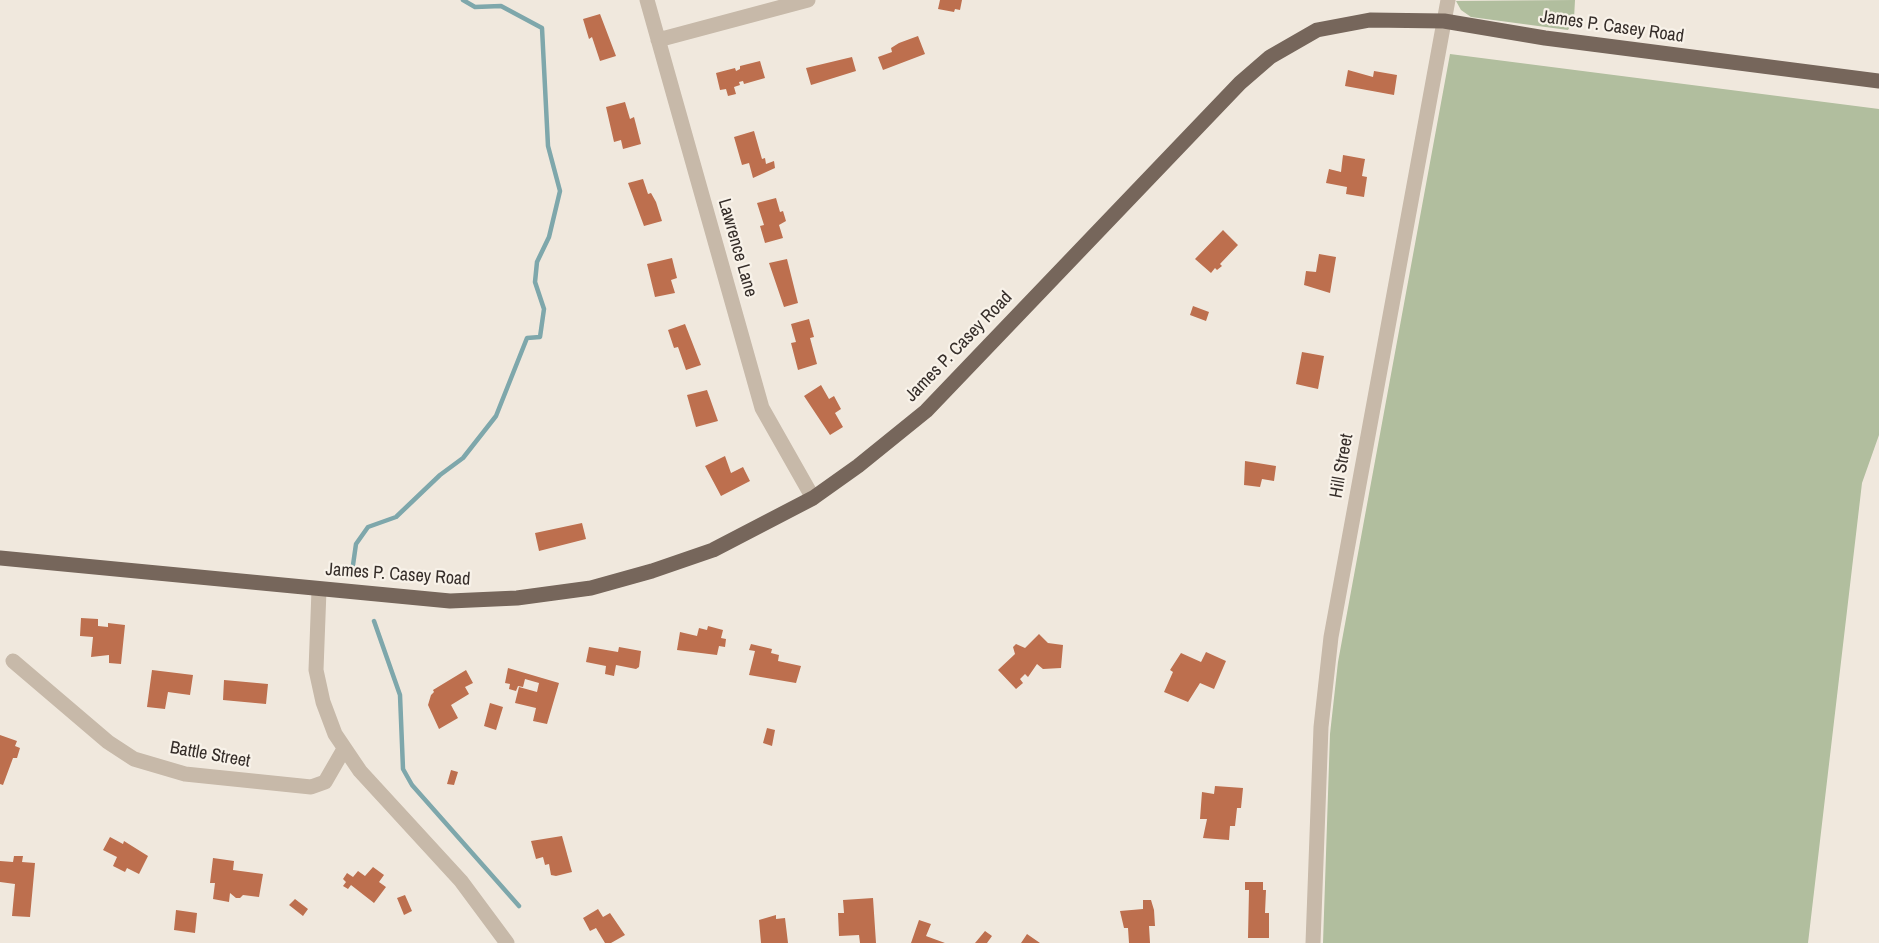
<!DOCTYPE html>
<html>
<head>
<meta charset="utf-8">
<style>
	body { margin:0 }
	canvas { display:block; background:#f0e8dd }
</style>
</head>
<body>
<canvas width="1879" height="943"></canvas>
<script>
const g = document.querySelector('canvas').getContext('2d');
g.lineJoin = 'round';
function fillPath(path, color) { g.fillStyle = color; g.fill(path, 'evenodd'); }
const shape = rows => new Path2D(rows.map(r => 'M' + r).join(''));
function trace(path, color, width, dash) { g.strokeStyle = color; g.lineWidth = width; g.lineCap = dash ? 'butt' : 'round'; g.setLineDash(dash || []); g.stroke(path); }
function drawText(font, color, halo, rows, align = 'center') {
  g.font = font + ' "Archivo Narrow",sans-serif'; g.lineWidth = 4.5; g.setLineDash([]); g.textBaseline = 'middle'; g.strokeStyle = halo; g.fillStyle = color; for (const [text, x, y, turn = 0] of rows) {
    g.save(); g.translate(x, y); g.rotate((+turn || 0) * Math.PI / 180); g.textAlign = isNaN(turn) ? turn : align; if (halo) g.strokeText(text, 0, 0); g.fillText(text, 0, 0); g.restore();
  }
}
const green = shape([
	[1575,0,1574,19,1568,30,1471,17,1461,10,1456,1],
	[1450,54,1879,109,1879,435,1862,483,1808,943,1323,943,1330,734,1338,662]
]);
const stream = shape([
	[353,565,356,544,368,527,396,517,440,475,463,458,496,416,527,338,540,337,544,309,535,282,537,262,549,237,560,191,548,146,542,28,501,6,475,7,463,0],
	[374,621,400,695,403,769,412,785,519,906]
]);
const building = shape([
	[940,0,962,0,960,10,955,9,954,12,938,9],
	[600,14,616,56,600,61,592,37,589,39,583,19],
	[918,36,925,54,883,70,878,57,892,52,891,48,899,43],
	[852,57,856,71,811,85,806,68],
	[760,61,765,78,744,84,743,81,739,82,740,85,734,87,736,94,728,96,726,89,720,90,716,73,735,68,736,71,740,69,740,66],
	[1348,70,1373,77,1374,71,1397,75,1394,95,1345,86],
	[625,102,630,119,634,117,641,144,623,149,621,140,614,142,606,107],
	[754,131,762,159,765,158,766,164,774,161,775,168,753,178,749,163,742,165,734,137],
	[1343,155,1365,159,1362,176,1367,177,1364,197,1346,194,1347,187,1326,183,1329,169,1341,172],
	[643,179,648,194,651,193,656,202,662,221,644,226,628,183],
	[776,198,780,212,783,211,786,221,779,225,783,238,765,243,760,226,764,225,757,203],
	[1223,230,1238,245,1220,264,1222,266,1217,270,1215,268,1211,273,1195,259],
	[1319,254,1336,257,1330,293,1304,285,1306,271,1316,272],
	[672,258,677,278,671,280,675,293,655,297,647,264],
	[787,259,798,303,784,307,769,263],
	[1193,306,1209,312,1206,321,1190,315],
	[809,319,814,337,810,338,817,364,798,370,791,343,796,342,791,324],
	[685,324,701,365,686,370,678,347,674,348,668,330],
	[1302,352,1324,356,1318,389,1296,384],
	[821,385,829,399,834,396,841,409,835,413,843,427,830,435,804,396],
	[707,390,718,421,696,427,687,395],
	[725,456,731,473,743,467,750,481,721,496,705,466],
	[1245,461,1276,466,1274,481,1262,479,1260,487,1244,485],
	[582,523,586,539,539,551,535,533],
	[81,618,98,619,98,626,108,627,108,623,125,625,121,664,109,663,109,655,91,657,93,637,80,636],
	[708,626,723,630,721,638,726,639,725,647,719,646,717,655,677,650,680,632,697,636,699,628,707,630],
	[1039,634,1048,643,1063,645,1061,668,1043,669,1037,664,1028,677,1025,674,1020,679,1023,683,1016,689,998,670,1015,654,1013,647,1016,644,1025,648],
	[751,644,772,649,771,653,779,655,778,661,801,666,796,683,749,675,755,651,749,650],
	[589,647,618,652,619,647,641,651,639,667,636,669,616,665,614,676,605,674,606,666,586,662],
	[1206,652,1226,661,1214,689,1200,683,1188,702,1164,692,1173,672,1170,670,1181,653,1201,662],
	[508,668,559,683,547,724,533,721,536,708,515,703,519,687,537,692,539,683,525,679,523,687,518,686,516,691,509,689,510,684,505,683],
	[152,670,193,675,190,695,168,692,165,709,147,707],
	[466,670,473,683,465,687,469,694,451,705,458,718,439,729,428,705,431,695,434,692,433,690],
	[224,680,268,684,266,704,223,700],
	[490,703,503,707,496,730,484,726],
	[767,728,775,730,772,746,763,743],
	[0,735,17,741,15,746,20,748,17,758,13,758,3,785,0,784],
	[451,770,458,772,454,785,447,784],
	[1215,786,1243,788,1241,808,1237,808,1235,826,1230,826,1229,840,1203,838,1207,819,1200,819,1202,792,1214,794],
	[562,836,572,872,556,876,551,875,549,864,545,865,543,857,536,859,531,841],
	[110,837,123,844,124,841,148,856,139,874,127,868,125,872,113,866,117,857,103,850],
	[14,856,23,856,22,862,35,863,30,917,12,916,15,884,0,882,0,861,13,862],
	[213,858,234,861,233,870,263,874,259,897,243,895,240,898,236,898,230,893,229,902,213,899,215,883,210,883],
	[373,867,384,875,379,882,386,887,374,903,351,885,348,889,343,886,346,882,343,879,347,873,353,877,358,871,365,876],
	[1245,882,1263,882,1263,890,1266,890,1265,913,1269,913,1269,938,1248,938,1249,890,1245,890],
	[405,895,412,911,404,915,397,898],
	[873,898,876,943,860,943,859,935,839,936,838,913,844,913,843,900],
	[295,899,308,909,303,916,289,905],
	[1143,900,1151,900,1154,910,1155,926,1149,926,1150,943,1129,943,1128,928,1124,928,1120,911,1143,909],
	[598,909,603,917,610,913,625,935,611,943,605,943,596,928,590,931,583,918],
	[176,910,197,913,195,933,174,930],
	[776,915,776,919,785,918,788,943,761,943,759,920],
	[919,920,931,924,926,936,945,943,911,943],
	[985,931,992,936,987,943,975,943],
	[1027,934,1040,943,1021,943]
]);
const minor = shape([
	[647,0,762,408,813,498],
	[658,40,808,0],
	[319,590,316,670,323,702,335,734,360,771,461,881,507,943],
	[13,661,108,742,134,759,185,774,311,787,325,782,344,749],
	[1313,943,1321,727,1331,637,1448,0]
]);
const major = shape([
	[0,558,450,601,517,598,591,588,652,571,713,550,813,498,858,466,926,411,1240,83,1270,57,1317,30,1370,20,1444,21,1545,38,1879,81]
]);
const streetNames = [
	["James P. Casey Road",1612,27,8],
	["Lawrence Lane",737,248,74],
	["James P. Casey Road",959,347,-46],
	["Hill Street",1342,466,-80],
	["James P. Casey Road",398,575,4],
	["Battle Street",210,755,10]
];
fillPath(green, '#b1be9e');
trace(stream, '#7ea7ab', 4.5);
fillPath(building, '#bd6f4e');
trace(minor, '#c7b9a9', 15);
trace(major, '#76665b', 15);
drawText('18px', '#352d29', '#f8f2e9', streetNames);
</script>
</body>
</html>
